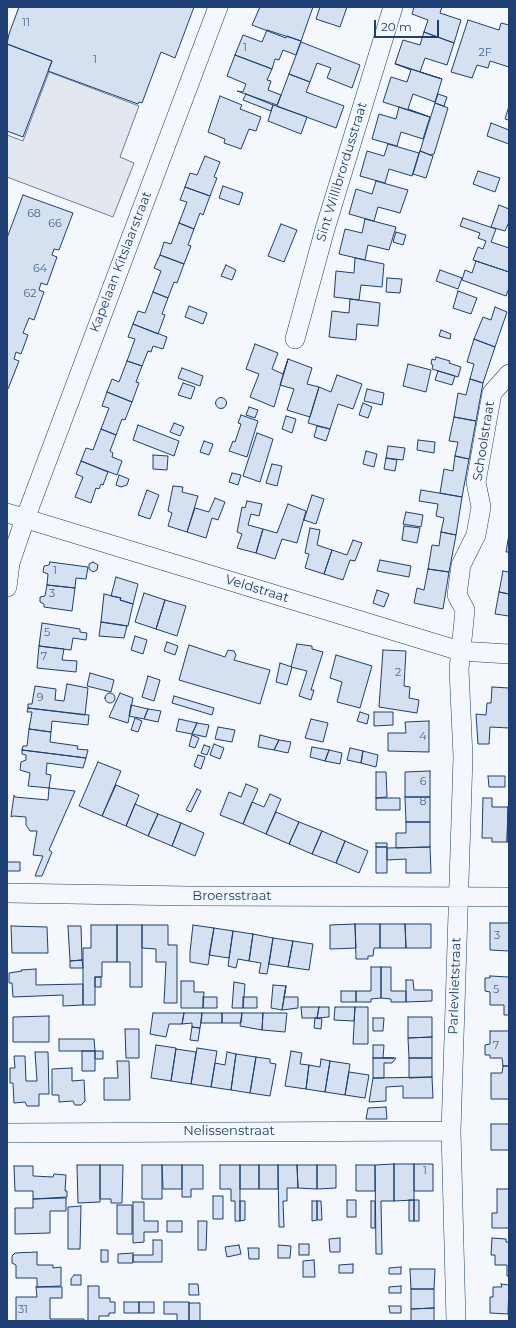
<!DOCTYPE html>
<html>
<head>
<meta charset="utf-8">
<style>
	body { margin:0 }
	#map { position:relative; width:516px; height:1328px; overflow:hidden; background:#f4f7fb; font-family:Montserrat,sans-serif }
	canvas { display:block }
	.frame { position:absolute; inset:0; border:8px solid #1d3f73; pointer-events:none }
	.scale { position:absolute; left:374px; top:20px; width:65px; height:18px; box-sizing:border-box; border:2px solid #1d3f73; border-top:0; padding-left:5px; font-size:12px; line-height:14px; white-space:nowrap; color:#1d3f73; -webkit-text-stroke:3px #f4f7fb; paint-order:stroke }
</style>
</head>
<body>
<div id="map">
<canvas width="516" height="1328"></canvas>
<div class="frame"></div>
<div class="scale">20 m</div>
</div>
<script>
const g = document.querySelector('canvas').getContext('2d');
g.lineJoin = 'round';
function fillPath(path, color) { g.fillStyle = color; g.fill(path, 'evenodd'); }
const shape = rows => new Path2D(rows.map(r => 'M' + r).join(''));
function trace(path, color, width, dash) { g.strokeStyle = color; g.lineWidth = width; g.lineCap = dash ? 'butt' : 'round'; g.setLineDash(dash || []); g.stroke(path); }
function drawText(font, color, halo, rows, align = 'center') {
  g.font = font + ' Montserrat,sans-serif'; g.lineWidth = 3; g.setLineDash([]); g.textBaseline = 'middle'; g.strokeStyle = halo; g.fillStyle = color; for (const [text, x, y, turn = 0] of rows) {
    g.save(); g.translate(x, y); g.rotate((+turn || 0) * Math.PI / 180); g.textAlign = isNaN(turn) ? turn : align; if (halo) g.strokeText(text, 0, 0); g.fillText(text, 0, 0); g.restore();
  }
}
const parking = shape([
	[49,72,139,106,120,157,134,163,113,217,7,177,7,135,23,141,49,72]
]);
const building = shape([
	[19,7,194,7,175,58,161,52,142,103,139,102,138,104,48,71,52,61,7,44,9,34,19,7],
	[260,7,313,7,301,41,287,36,286,38,252,25,260,7],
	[320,7,347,7,340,27,316,19,320,7],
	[414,7,442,7,440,13,461,20,454,43,424,32,428,20,412,14,414,7],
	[468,20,499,30,501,23,509,25,509,67,490,61,488,68,477,65,472,78,451,72,468,20],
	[267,30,301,41,296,55,283,50,279,60,275,59,272,69,235,55,243,35,262,42,267,30],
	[424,32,454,43,447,65,425,58,420,72,442,79,395,64,403,40,420,45,424,32],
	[301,42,360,65,352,88,327,78,331,68,317,63,310,82,289,74,301,42],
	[7,44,52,61,23,137,7,131,7,44],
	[235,55,272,69,267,80,271,81,268,90,281,95,277,105,237,91,243,92,246,84,227,76,235,55],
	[396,64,442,79,435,102,413,94,408,109,430,117,383,102,391,77,407,82,411,70,396,64],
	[289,74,310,82,306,92,344,106,336,128,277,106,289,74],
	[246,94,273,105,271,111,243,100,246,94],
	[438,94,447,97,444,106,435,103,438,94],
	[220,96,242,105,240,109,261,117,256,131,249,129,241,149,224,143,225,139,208,132,220,96],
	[435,103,448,108,434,154,430,155,420,151,435,103],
	[273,105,307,117,301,134,268,121,273,105],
	[509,106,509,120,505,119,509,106],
	[399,107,430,117,423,139,401,132,397,146,372,139,379,114,396,119,399,107],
	[491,123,509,130,509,144,487,136,491,123],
	[388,144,419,153,412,176,389,169,385,183,360,176,367,151,384,156,388,144],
	[420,151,433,156,426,178,413,174,420,151],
	[205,156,220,162,214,177,217,178,210,196,185,187,190,173,197,175,205,156],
	[478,171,500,178,495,192,473,184,478,171],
	[376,181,408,190,400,213,378,207,374,221,349,214,356,189,372,194,376,181],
	[223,186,243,193,239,205,219,198,223,186],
	[185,187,210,196,203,215,200,213,194,229,179,223,187,202,180,200,185,187],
	[23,195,73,213,59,250,54,249,52,255,57,257,47,285,41,283,39,290,44,292,34,320,29,318,23,333,28,335,21,354,16,352,14,359,19,361,8,389,7,388,7,238,23,195],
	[499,205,509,209,509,222,505,231,491,227,499,205],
	[463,218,496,229,491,242,509,248,509,272,473,260,478,247,483,249,486,241,478,238,480,233,460,226,463,218],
	[365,219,396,227,389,250,368,245,365,260,339,254,345,229,362,233,365,219],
	[179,223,194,229,188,245,191,246,184,264,160,255,164,242,171,244,179,223],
	[281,224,297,230,284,262,268,256,281,224],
	[396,232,406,235,403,245,393,242,396,232],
	[160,255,184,264,177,283,174,282,168,298,153,292,161,271,154,268,160,255],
	[355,258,384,264,382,287,361,285,359,300,334,297,336,271,354,273,355,258],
	[476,261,509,272,509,288,506,296,462,280,465,270,472,273,476,261],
	[226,265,236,270,232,280,221,276,226,265],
	[440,270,462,278,458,289,436,281,440,270],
	[387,278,402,279,400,293,386,292,387,278],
	[458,291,477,298,471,314,453,308,458,291],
	[153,292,168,298,162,314,165,315,158,334,133,324,138,311,145,313,153,292],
	[350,299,380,303,378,326,357,324,356,340,329,337,332,311,349,313,350,299],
	[189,306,207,313,203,324,185,317,189,306],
	[495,307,507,312,495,347,474,339,483,317,491,320,495,307],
	[133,324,167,337,163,349,153,346,151,352,148,351,142,366,127,361,135,339,128,337,133,324],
	[441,330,451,334,450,339,439,336,441,330],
	[474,339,495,347,483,383,470,379,474,364,467,362,474,339],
	[255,344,278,353,272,369,283,374,288,359,274,407,250,397,259,374,246,369,255,344],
	[436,357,450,361,449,363,461,367,458,377,432,369,433,365,431,364,432,359,435,360,436,357],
	[288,359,312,368,307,384,319,387,310,417,287,410,294,389,280,385,288,359],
	[127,361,142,366,136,382,139,383,132,402,107,392,112,379,119,382,127,361],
	[408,364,431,370,426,392,403,386,408,364],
	[182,368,203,376,200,386,178,378,182,368],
	[438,371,455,376,452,385,435,380,438,371],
	[337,375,362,384,353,409,338,404,330,429,308,423,319,387,331,392,337,375],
	[470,379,483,383,476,421,454,417,458,393,466,395,470,379],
	[183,383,195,387,191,399,178,395,183,383],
	[367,389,384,393,382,405,364,401,367,389],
	[107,392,132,402,125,420,122,419,116,435,101,429,109,408,102,406,107,392],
	'215.5 403a5.5 5.5 0 1 1 11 0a5.5 5.5 0 1 1-11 0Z',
	[363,403,372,407,368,418,359,415,363,403],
	[249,407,258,410,255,418,246,415,249,407],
	[241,415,258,421,247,457,229,451,233,441,235,442,241,424,238,423,241,415],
	[286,416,296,419,292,433,282,429,286,416],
	[454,417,476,421,469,459,455,456,458,442,449,441,454,417],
	[174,423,184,427,180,436,170,432,174,423],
	[138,425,179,441,174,456,133,440,138,425],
	[317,426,330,429,326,441,314,437,317,426],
	[101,429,116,435,110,451,113,453,112,457,122,461,117,475,81,461,86,448,93,450,101,429],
	[257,433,273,439,260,482,243,476,257,433],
	[418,440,435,442,434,453,417,450,418,440],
	[204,441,213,444,209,455,200,452,204,441],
	[388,446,405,448,403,460,386,458,388,446],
	[366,451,377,454,374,467,363,464,366,451],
	[153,455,168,456,167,470,153,469,153,455],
	[455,456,469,459,462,497,440,493,444,469,453,471,455,456],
	[386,458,397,460,395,471,384,469,386,458],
	[81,461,108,472,103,485,101,484,99,489,96,488,91,503,75,497,83,477,76,474,81,461],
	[272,464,282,466,277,486,266,483,272,464],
	[232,473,241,475,238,485,229,482,232,473],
	[119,475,129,479,127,485,121,487,116,485,119,475],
	[173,486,183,487,182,492,198,496,187,532,168,526,172,513,168,511,173,486],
	[147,490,159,495,150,519,138,515,147,490],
	[421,490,462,497,456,535,441,532,444,518,436,516,438,504,419,501,421,490],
	[312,495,324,499,316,524,304,520,312,495],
	[215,498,225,502,218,520,212,518,206,538,187,532,195,508,209,512,215,498],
	[247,501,262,504,259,516,251,514,248,525,263,529,256,553,237,548,242,534,237,532,242,507,245,508,247,501],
	[288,504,306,511,297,543,282,539,275,559,256,553,263,529,277,533,288,504],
	[406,512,423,515,421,527,403,524,406,512],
	[404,526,420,528,417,543,402,540,404,526],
	[310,528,320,530,317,545,332,550,324,574,305,568,309,554,305,553,310,528],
	[441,532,456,535,449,572,428,569,432,545,439,546,441,532],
	[509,534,509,552,506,552,509,534],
	[353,540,362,543,355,561,350,560,343,580,324,574,332,550,347,555,353,540],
	[380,560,411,566,409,577,377,571,380,560],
	[50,562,88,567,86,579,76,578,75,588,47,585,48,574,43,572,44,566,49,565,50,562],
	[93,562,98,565,97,570,93,572,89,569,89,564,93,562],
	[428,569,449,572,443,609,414,603,417,588,424,590,428,569],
	[503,571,509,572,509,594,499,592,503,571],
	[116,577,138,584,133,604,120,600,121,598,111,596,116,577],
	[47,585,75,588,72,611,44,607,44,604,40,602,40,597,45,596,47,585],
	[377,590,389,594,384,607,373,603,377,590],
	[499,592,509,594,509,616,495,614,499,592],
	[144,593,165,600,156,629,135,622,144,593],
	[104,594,121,598,120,600,133,604,128,626,101,622,104,594],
	[165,600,186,606,177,636,156,629,165,600],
	[101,622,127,626,124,638,99,636,101,622],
	[42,623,80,629,80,632,87,633,86,640,73,638,71,650,39,646,42,623],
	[135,636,147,640,143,654,131,650,135,636],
	[167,642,178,646,175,655,164,651,167,642],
	[297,644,312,646,312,649,323,652,311,690,314,690,311,700,299,696,307,671,291,667,297,644],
	[189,645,225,657,228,650,234,651,236,655,234,660,270,670,260,704,179,680,189,645],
	[39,646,64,649,62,660,77,661,76,672,37,668,39,646],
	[383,650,406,651,404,686,410,687,409,698,419,700,417,713,379,707,383,650],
	[336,655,372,666,360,708,337,702,342,682,330,678,336,655],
	[280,663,292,667,287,685,276,682,280,663],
	[90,673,114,680,111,692,87,686,90,673],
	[148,676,160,680,154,701,142,697,148,676],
	[67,684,88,688,85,715,28,708,28,704,32,704,35,686,56,689,55,700,64,701,67,684],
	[492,687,509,688,509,728,490,727,489,744,478,744,476,714,486,715,487,703,491,703,492,687],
	[120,693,133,698,128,723,109,717,120,693],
	'105 698a5 5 0 1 1 10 0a5 5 0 1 1-10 0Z',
	[174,696,214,708,212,715,172,703,174,696],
	[131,705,148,709,144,719,129,716,131,705],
	[28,708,89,715,88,725,52,721,51,732,29,729,32,712,27,712,28,708],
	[148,709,161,711,158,722,144,719,148,709],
	[360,712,369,715,367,724,357,721,360,712],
	[374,712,393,712,393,725,374,726,374,712],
	[135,718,142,721,138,732,131,730,135,718],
	[179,719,197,723,192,734,176,731,179,719],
	[311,719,328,723,323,742,305,738,311,719],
	[429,721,429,752,388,751,388,733,406,733,405,722,429,721],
	[197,723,209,725,206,737,192,734,197,723],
	[218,727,235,730,232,742,215,739,218,727],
	[29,729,51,732,50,742,78,746,77,749,88,750,86,758,22,750,23,746,27,746,29,729],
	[192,735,199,738,195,748,189,746,192,735],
	[260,735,279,740,274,750,258,747,260,735],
	[279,740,291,742,288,753,274,750,279,740],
	[214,744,224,748,220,759,210,755,214,744],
	[204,745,210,747,207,755,201,753,204,745],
	[312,747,329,750,325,761,310,757,312,747],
	[350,748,363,751,361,763,347,760,350,748],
	[22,750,86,758,83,768,47,763,46,774,51,775,49,788,28,786,30,773,20,770,21,762,26,760,26,755,22,754,22,750],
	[329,750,342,753,340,764,325,761,329,750],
	[363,751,378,755,376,767,361,763,363,751],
	[198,755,205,757,201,769,194,766,198,755],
	[98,762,121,771,102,816,79,806,98,762],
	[430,771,430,797,405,797,405,772,430,771],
	[376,772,386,772,387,797,376,798,376,772],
	[488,776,505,776,505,787,489,787,488,776],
	[246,784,258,789,243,824,220,815,229,792,241,797,246,784],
	[116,785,139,795,126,826,102,816,116,785],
	[49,788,75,791,49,850,52,852,42,876,35,876,43,856,33,855,37,831,30,831,26,825,26,817,13,816,11,817,14,795,15,797,48,800,49,788],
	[197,789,201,791,191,812,186,810,197,789],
	[270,794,281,799,266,834,243,824,252,802,264,807,270,794],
	[405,797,430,797,430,822,406,822,405,797],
	[376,798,400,798,400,810,376,810,376,798],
	[483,798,492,798,492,807,508,807,507,842,492,842,492,838,482,838,483,798],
	[135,804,158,814,148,836,126,826,135,804],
	[508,807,509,807,509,842,507,842,508,807],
	[276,812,299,822,289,844,266,834,276,812],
	[158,814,181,823,172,846,148,836,158,814],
	[299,822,322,831,312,854,289,844,299,822],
	[406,822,430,822,430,847,396,848,396,833,406,833,406,822],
	[181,823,204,833,195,856,172,846,181,823],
	[322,831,345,841,336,863,312,854,322,831],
	[345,841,368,851,359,873,336,863,345,841],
	[376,843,387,843,387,847,376,847,376,843],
	[376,847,387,847,387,873,376,873,376,847],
	[430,847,431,873,406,873,406,859,387,860,387,848,430,847],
	[7,862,20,862,20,871,7,871,7,862],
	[490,923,509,923,509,951,490,950,490,923],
	[355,924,380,924,380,948,374,948,373,956,368,956,368,959,356,959,355,924],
	[355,924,356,948,330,949,330,925,355,924],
	[380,924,405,924,406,948,380,948,380,924],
	[405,924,431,924,431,948,406,948,405,924],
	[91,925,117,925,117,962,102,962,102,977,95,977,95,1005,83,1005,83,948,91,948,91,925],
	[117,925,142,925,142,987,130,987,130,962,117,962,117,925],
	[142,925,168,925,168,945,177,945,177,1003,164,1003,166,962,156,962,156,949,142,948,142,925],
	[193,925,214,928,208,965,190,962,190,952,193,925],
	[11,926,47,927,48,953,12,953,11,926],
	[68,926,81,926,82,960,70,961,68,926],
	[214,928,233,931,229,958,209,955,214,928],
	[233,931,253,934,249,961,238,959,236,968,228,966,233,931],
	[253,934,273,938,267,974,259,973,261,963,249,961,253,934],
	[273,938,293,941,288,967,269,964,273,938],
	[293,941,313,944,309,970,288,967,293,941],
	[82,960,83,968,70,968,70,961,82,960],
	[371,967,381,967,381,998,371,999,371,1002,356,1002,356,991,371,991,371,967],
	[381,967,391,967,391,991,406,991,406,1002,391,1002,391,999,381,998,381,967],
	[36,969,36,985,83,984,83,1005,63,1006,63,995,13,997,12,983,9,983,9,973,22,971,21,970,36,969],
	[490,976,509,977,509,1015,504,1015,504,1005,490,1005,490,992,485,991,485,978,490,978,490,976],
	[95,977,101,977,101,987,95,987,95,977],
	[406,980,413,980,414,990,432,990,432,1001,406,1002,406,980],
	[181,981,194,981,194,992,204,992,203,1008,181,1008,181,981],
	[234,982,245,984,243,1008,232,1008,234,982],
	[273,985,286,986,282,1010,271,1008,273,985],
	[286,986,284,997,298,997,298,1008,282,1010,286,986],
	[341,991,356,991,356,1002,341,1002,341,991],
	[203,997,217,997,217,1008,203,1008,203,997],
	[243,997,257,997,257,1008,243,1008,243,997],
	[301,1007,319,1007,317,1018,302,1018,301,1007],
	[319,1007,329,1007,329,1017,317,1018,319,1007],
	[335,1007,355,1007,354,1021,334,1020,335,1007],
	[355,1007,368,1007,368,1044,353,1044,355,1007],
	[153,1013,184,1013,182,1024,169,1024,166,1037,150,1034,153,1013],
	[184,1013,202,1013,200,1028,192,1027,192,1023,182,1024,184,1013],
	[202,1013,222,1013,222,1023,201,1023,202,1013],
	[222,1013,242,1013,241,1023,222,1023,222,1013],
	[242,1013,263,1013,262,1030,240,1026,242,1013],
	[263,1013,287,1013,285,1032,262,1030,263,1013],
	[49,1016,49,1042,13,1042,13,1017,49,1016],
	[408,1017,432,1017,432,1037,408,1038,408,1017],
	[315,1018,322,1019,321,1029,314,1028,315,1018],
	[373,1018,384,1018,383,1031,373,1031,373,1018],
	[192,1027,200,1028,198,1041,190,1040,192,1027],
	[125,1029,139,1029,139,1058,126,1058,125,1029],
	[490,1031,509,1031,509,1066,503,1066,502,1058,490,1058,490,1055,485,1055,485,1045,490,1044,490,1031],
	[432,1037,432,1058,409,1058,408,1038,432,1037],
	[59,1039,94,1039,95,1051,59,1051,59,1039],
	[156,1045,176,1048,171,1081,151,1078,156,1045],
	[373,1045,384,1045,383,1058,394,1058,373,1058,373,1045],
	[197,1048,217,1051,211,1087,191,1084,197,1048],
	[176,1049,196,1052,191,1084,171,1081,176,1049],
	[82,1051,95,1051,95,1071,82,1071,82,1051],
	[95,1051,103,1051,103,1059,95,1059,95,1051],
	[291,1051,302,1053,300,1064,309,1065,306,1089,285,1086,291,1051],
	[35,1052,48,1052,49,1094,39,1094,39,1106,27,1106,25,1102,14,1103,13,1083,10,1083,10,1068,15,1068,14,1056,25,1056,26,1081,37,1081,35,1052],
	[227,1052,236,1054,231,1090,211,1087,215,1063,225,1065,227,1052],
	[236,1054,256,1057,250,1093,231,1090,236,1054],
	[256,1057,270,1059,270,1063,276,1064,270,1096,250,1093,256,1057],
	[373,1058,396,1058,392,1063,384,1063,384,1078,373,1078,373,1058],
	[409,1058,432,1058,432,1077,409,1078,409,1058],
	[321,1059,330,1061,325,1092,306,1089,309,1065,320,1067,321,1059],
	[117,1061,129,1061,130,1100,104,1100,104,1078,118,1078,117,1061],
	[330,1061,350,1064,345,1095,325,1092,330,1061],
	[503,1066,509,1066,509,1099,491,1099,491,1073,502,1073,503,1066],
	[72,1068,72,1081,84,1080,85,1101,81,1105,75,1105,73,1101,59,1102,59,1095,52,1095,52,1069,72,1068],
	[349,1072,369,1075,365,1098,345,1095,349,1072],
	[432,1077,433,1098,403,1098,403,1086,386,1087,386,1101,369,1102,373,1078,432,1077],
	[386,1107,387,1119,366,1119,368,1108,386,1107],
	[491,1124,509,1124,509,1150,491,1150,491,1124],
	[394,1164,394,1201,381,1201,382,1254,376,1254,375,1165,394,1164],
	[394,1164,414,1164,414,1200,394,1201,394,1164],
	[414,1164,433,1164,433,1191,414,1191,414,1164],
	[77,1165,100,1165,100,1202,78,1203,77,1165],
	[100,1165,123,1165,122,1203,111,1203,111,1199,100,1199,100,1165],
	[142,1165,162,1165,162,1199,142,1199,142,1165],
	[162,1165,182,1165,182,1189,163,1189,162,1165],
	[182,1165,203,1165,203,1189,191,1189,191,1197,182,1197,182,1165],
	[220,1165,240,1165,240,1221,235,1221,235,1201,231,1201,231,1189,220,1189,220,1165],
	[240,1165,259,1165,259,1189,240,1189,240,1165],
	[259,1165,278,1165,278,1189,259,1189,259,1165],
	[278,1165,297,1165,298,1188,287,1188,287,1201,283,1201,284,1227,279,1227,278,1165],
	[297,1165,317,1165,317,1189,298,1188,297,1165],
	[317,1165,336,1165,336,1188,317,1189,317,1165],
	[356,1165,375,1165,375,1191,356,1191,356,1165],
	[14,1166,33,1166,33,1176,53,1177,54,1174,66,1175,65,1191,67,1191,67,1197,33,1199,33,1191,15,1191,14,1166],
	[497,1189,509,1189,509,1228,492,1228,492,1213,497,1213,497,1189],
	[213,1196,223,1196,223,1219,213,1219,213,1196],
	[66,1198,66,1211,50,1211,50,1233,15,1234,15,1208,33,1208,33,1199,66,1198],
	[347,1200,356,1200,356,1217,347,1217,347,1200],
	[409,1200,414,1200,414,1221,409,1221,409,1200],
	[414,1200,419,1200,419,1221,414,1221,414,1200],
	[240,1201,245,1201,245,1220,240,1221,240,1201],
	[312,1201,317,1201,317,1220,312,1221,312,1201],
	[317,1201,321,1201,322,1220,317,1220,317,1201],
	[371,1201,375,1201,375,1228,371,1228,371,1201],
	[133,1202,144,1202,144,1221,158,1221,158,1232,144,1232,144,1242,133,1243,133,1202],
	[117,1205,132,1205,132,1234,117,1234,117,1205],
	[81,1206,80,1249,68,1249,68,1207,81,1206],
	[167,1221,182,1221,182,1232,167,1232,167,1221],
	[198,1221,207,1221,206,1250,198,1250,198,1221],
	[340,1238,340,1252,330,1252,329,1239,340,1238],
	[492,1238,506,1239,506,1242,509,1242,509,1276,507,1276,507,1265,495,1265,495,1255,491,1255,492,1238],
	[153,1240,162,1240,162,1262,133,1262,133,1255,153,1255,153,1240],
	[299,1244,309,1244,309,1255,299,1255,299,1244],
	[239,1245,241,1254,227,1257,225,1247,239,1245],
	[278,1245,291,1246,290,1258,278,1258,278,1245],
	[248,1248,259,1248,259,1259,249,1259,248,1248],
	[101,1250,108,1250,108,1262,101,1262,101,1250],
	[37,1252,37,1265,53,1265,53,1268,61,1267,61,1286,37,1287,37,1278,16,1278,16,1265,12,1263,12,1256,15,1253,37,1252],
	[133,1253,133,1263,118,1263,118,1254,133,1253],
	[314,1260,315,1277,303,1277,303,1261,314,1260],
	[353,1264,353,1273,339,1273,339,1265,353,1264],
	[401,1267,401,1274,389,1274,389,1268,401,1267],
	[410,1269,435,1269,434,1289,411,1289,410,1269],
	[74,1275,81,1275,81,1285,71,1285,71,1279,74,1275],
	[189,1284,198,1284,199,1295,189,1295,189,1284],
	[501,1284,509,1285,508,1314,490,1313,490,1297,493,1297,493,1287,502,1287,501,1284],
	[88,1286,99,1286,99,1298,110,1298,110,1302,115,1302,115,1313,109,1313,109,1316,99,1316,99,1321,88,1321,88,1286],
	[401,1286,401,1293,389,1293,389,1287,401,1286],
	[36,1287,62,1287,62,1298,50,1298,50,1319,84,1319,84,1321,16,1321,16,1297,37,1297,36,1287],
	[411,1289,434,1289,434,1308,411,1309,411,1289],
	[124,1302,139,1302,139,1313,124,1313,124,1302],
	[139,1302,154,1302,154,1313,139,1313,139,1302],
	[164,1302,189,1302,189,1321,177,1321,177,1314,164,1314,164,1302],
	[189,1303,200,1303,200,1321,189,1321,189,1303],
	[389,1306,401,1306,401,1313,390,1313,389,1306],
	[434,1308,434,1321,411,1321,411,1309,434,1308]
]);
const minor = shape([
	[295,339,325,229,393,7],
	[7,513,460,651,509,654],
	[7,587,10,563,25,519,218,7],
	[7,893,189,896,509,897],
	[7,1133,451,1131],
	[456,1321,451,1131,463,757,459,669,465,610,457,595,461,565,476,535,481,507,476,482,492,393,509,374]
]);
const numberNames = [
	["11",26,23],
	["1",245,48],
	["2F",485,53],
	["1",95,60],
	["68",34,214],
	["66",55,224],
	["64",40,269],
	["62",30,294],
	["1",55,571],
	["3",52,594],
	["5",47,633],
	["7",44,657],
	["2",398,673],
	["9",40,698],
	["4",423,737],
	["6",423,782],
	["8",423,802],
	["3",497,936],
	["5",496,990],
	["7",496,1046],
	["1",425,1171],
	["31",23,1310]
];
const streetNames = [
	["Sint Willibrordusstraat",342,172,-73],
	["Kapelaan Kitslaarstraat",121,262,-69],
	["Schoolstraat",484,441,-81],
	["Veldstraat",257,589,17],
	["Broersstraat",232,896],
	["Parlevlietstraat",455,986,-88],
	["Nelissenstraat",229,1131]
];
fillPath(parking, '#e3e8f0');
trace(parking, '#687fa3', 1);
fillPath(building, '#d5e0f0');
trace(building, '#1d3f73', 1);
trace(minor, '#1d3f73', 20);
trace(minor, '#f4f7fb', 19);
drawText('11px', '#4b6792', null, numberNames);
drawText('13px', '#1d3f73', '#f4f7fb', streetNames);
</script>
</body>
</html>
